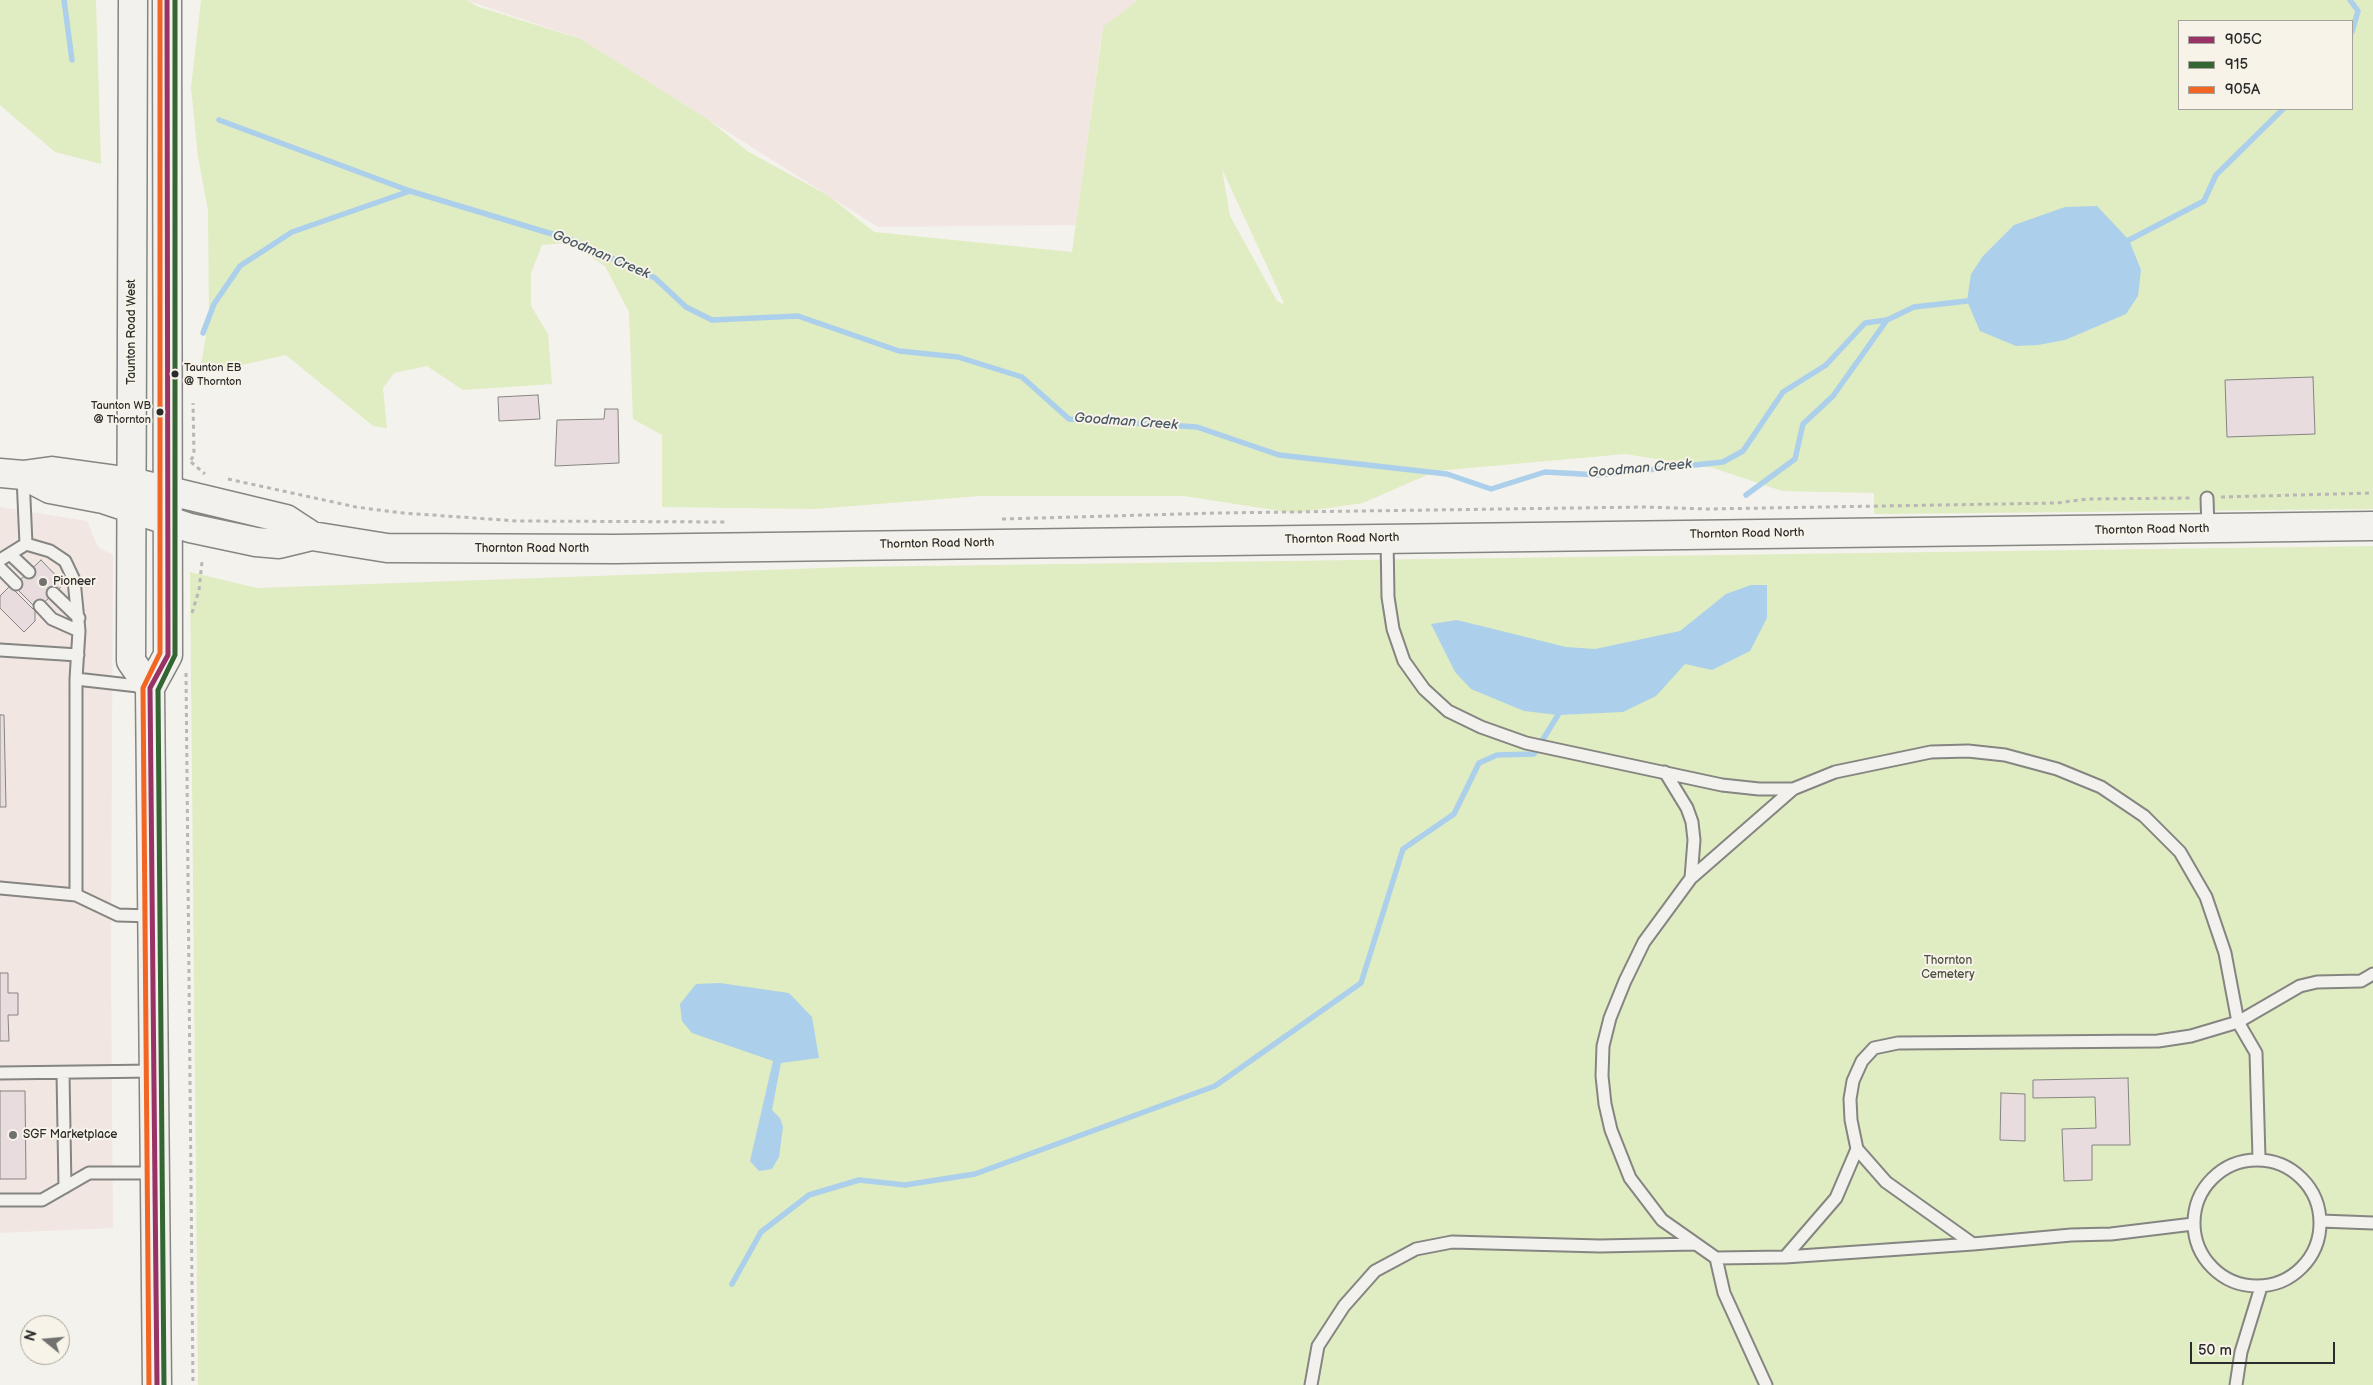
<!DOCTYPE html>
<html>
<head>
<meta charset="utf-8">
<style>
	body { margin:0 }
	#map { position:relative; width:2373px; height:1385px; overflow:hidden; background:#f4f2ec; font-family:"Balsamiq Sans",sans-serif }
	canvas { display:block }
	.legend { position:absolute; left:2178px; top:20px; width:175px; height:90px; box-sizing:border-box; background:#f7f3e8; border:1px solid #a5a39c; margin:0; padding:6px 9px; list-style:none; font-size:15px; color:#2b2b2b }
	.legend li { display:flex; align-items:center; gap:10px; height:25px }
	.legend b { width:25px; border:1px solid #a5a39c }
	.north { position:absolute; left:20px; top:1315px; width:50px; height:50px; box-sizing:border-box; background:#f7f3e8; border:1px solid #a5a39c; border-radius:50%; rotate:287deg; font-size:14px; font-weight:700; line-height:20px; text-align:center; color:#2b2b2b }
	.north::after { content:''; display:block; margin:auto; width:18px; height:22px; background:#71716f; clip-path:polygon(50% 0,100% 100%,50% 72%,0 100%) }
	.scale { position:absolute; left:2190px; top:1342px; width:145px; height:22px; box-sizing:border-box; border:2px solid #2b2b2b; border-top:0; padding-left:6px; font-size:15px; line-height:18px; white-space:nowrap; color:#2b2b2b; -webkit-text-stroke:4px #f7f3e8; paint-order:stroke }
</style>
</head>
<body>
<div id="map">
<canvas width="2373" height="1385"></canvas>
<ul class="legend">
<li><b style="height:6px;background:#936"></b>905C</li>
<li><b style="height:6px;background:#363"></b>915</li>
<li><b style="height:6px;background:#f26522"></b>905A</li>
</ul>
<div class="north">N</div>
<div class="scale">50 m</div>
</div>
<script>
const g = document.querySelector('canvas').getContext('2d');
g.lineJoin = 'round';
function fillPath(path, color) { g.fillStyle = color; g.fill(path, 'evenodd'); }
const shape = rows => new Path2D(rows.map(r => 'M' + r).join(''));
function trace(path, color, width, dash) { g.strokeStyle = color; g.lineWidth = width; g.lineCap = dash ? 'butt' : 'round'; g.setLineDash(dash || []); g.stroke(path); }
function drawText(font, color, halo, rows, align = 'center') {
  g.font = font + ' "Balsamiq Sans",sans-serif'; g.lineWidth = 4; g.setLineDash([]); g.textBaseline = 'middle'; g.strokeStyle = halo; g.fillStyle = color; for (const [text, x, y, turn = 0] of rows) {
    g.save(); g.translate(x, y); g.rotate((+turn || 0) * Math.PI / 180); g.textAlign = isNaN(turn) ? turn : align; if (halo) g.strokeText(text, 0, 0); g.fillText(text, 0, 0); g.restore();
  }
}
const built = shape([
	[466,0,1138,0,1102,29,1076,225,878,227,581,39],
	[0,507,87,521,98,547,113,555,111,959,113,1228,0,1233]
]);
const green = shape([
	[0,0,96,0,101,164,55,152,0,105],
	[201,0,466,0,479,7,581,39,709,120,747,151,829,196,874,232,1072,252,1103,27,1138,0,2373,0,2373,509,1874,514,1874,493,1782,491,1713,468,1625,454,1436,471,1363,503,1294,513,1184,496,979,496,815,509,662,507,662,435,633,419,629,312,605,266,584,252,565,243,542,245,531,273,531,306,548,334,552,384,463,390,427,366,394,373,383,388,387,428,373,426,286,355,224,369,200,371,209,317,208,210,198,157,191,87],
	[2179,21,2352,21,2352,109,2179,109],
	[1222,169,1284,303,1283,304,1277,301,1230,216],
	[2373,546,2373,1385,198,1385,190,572,257,588,850,567]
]);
const water = shape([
	[2097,206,2129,240,2141,270,2138,296,2126,314,2065,340,2038,345,2016,346,1980,331,1967,301,1971,274,1983,256,2014,225,2065,207],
	[1751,585,1767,585,1767,618,1750,651,1712,670,1685,664,1656,696,1623,712,1558,715,1524,711,1471,689,1455,672,1431,624,1457,620,1566,647,1595,649,1680,631,1726,594],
	[720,983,789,993,812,1017,819,1058,781,1063,772,1110,780,1118,783,1127,779,1157,772,1169,759,1171,750,1161,773,1061,692,1033,682,1021,680,1004,696,984]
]);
const stream = shape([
	[64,0,72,60],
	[2350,0,2358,11,2352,32],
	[219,120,410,191,572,240,655,278,686,307,712,320,798,316,899,351,958,357,1022,377,1069,419,1197,427,1279,455,1447,474,1491,489,1545,472,1599,475,1723,462,1743,451,1783,392,1826,365,1865,323,1887,320,1914,307,1967,301],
	[2129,240,2204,201,2216,175,2283,109],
	[203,333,214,304,240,266,292,232,410,191],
	[1746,495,1795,459,1803,424,1833,396,1887,320],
	[732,1284,761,1232,809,1195,859,1180,905,1185,975,1174,1215,1086,1361,983,1403,849,1454,814,1479,763,1497,755,1534,754,1558,715]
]);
const building = shape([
	[2313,377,2315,434,2227,437,2225,380,2313,377],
	[538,395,540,419,499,421,498,397,538,395],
	[605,409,618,409,619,463,555,466,557,420,604,419,605,409],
	[41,560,64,584,37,609,14,586,41,560],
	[10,586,35,611,35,621,24,632,0,608,0,596,10,586],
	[0,715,4,715,6,807,0,807,0,715],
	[0,973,8,973,8,993,18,993,18,1015,8,1015,9,1041,0,1041,0,973],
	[2128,1078,2130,1145,2092,1145,2092,1180,2064,1181,2062,1129,2096,1128,2095,1097,2033,1098,2033,1080,2128,1078],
	[0,1091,25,1091,26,1179,0,1179,0,1091],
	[2001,1093,2025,1094,2025,1141,2000,1140,2001,1093]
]);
const path = shape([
	[191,460,194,455,193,403],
	[191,462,205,474],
	[228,479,356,507,403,513,517,521,726,522],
	[2221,497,2373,493],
	[1002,519,1218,513,1645,507,1707,509,2057,503,2087,499,2193,498],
	[192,613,199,590,202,562],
	[186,673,193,1385]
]);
const lane = shape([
	[23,477,26,544,50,551,65,561,74,580,79,631,76,679,147,687],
	[2207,498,2208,528],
	[1387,538,1388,597,1393,629,1404,661,1424,689,1448,711,1481,727,1526,743,1722,785,1759,789,1793,789,1835,772,1931,752,1968,751,2005,755,2057,769,2101,787,2144,816,2180,852,2206,897,2225,953,2238,1022,2256,1053,2259,1158],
	[11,555,29,572],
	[0,560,26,544],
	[0,568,16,584],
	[53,593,79,618],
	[40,606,52,619,79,631],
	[0,650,78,655],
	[76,679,76,895],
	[1665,772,1687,808,1692,822,1694,840,1691,878,1644,942,1625,981,1610,1018,1603,1046,1602,1076,1605,1104,1611,1130,1630,1178,1662,1220,1716,1258,1724,1293,1766,1385],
	[1691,878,1793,789],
	[0,888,76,895,118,915,152,916],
	[0,1073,154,1071],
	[63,1073,65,1187],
	[1857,1149,1886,1182,1973,1244],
	'2194 1223a63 63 0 1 1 126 0a63 63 0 1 1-126 0Z',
	[0,1200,42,1200,89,1173,155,1173],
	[2321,1221,2373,1223],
	[1785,1257,1836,1198,1857,1149,1851,1120,1850,1099,1853,1081,1862,1061,1874,1048,1898,1043,2158,1041,2191,1036,2238,1022,2300,986,2317,982,2361,981,2373,974],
	[1716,1258,1785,1257,1973,1244,2071,1235,2111,1234,2193,1224],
	[1311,1385,1318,1346,1344,1306,1375,1271,1416,1249,1452,1242,1600,1246,1695,1244],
	[2236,1385,2241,1352,2261,1287]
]);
const secondary = shape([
	[133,0,131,661,150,688],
	[0,473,23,475,52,471,132,482,286,519,312,536,387,548,615,549,2373,526],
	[27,477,50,489,103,499,190,528,256,542,279,544,312,536],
	[157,1385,150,688,168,655,167,0]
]);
const bus1 = shape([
	[157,1385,150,688,168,655,167,0]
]);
const bus2 = shape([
	[164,1385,158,690,175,655,175,0]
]);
const bus3 = shape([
	[149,1385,143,688,160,653,160,0]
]);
const markers = [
	[175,374,4.5,"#2b2b2b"],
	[160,412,4.5,"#2b2b2b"],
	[43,582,5,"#71716f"],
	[13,1135,5,"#71716f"]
];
const busNames = [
	["Taunton EB",184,368],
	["@ Thornton",184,382],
	["Taunton WB",151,406,"right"],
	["@ Thornton",151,420,"right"]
];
const streetNames = [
	["Taunton Road West",132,332,-90],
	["Thornton Road North",2152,530,-1],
	["Thornton Road North",1747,534,-1],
	["Thornton Road North",1342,539,-1],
	["Thornton Road North",937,544,-1],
	["Thornton Road North",532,549]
];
const poiNames = [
	["Pioneer",53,582],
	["SGF Marketplace",23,1135]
];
const parkNames = [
	["Thornton",1948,961],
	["Cemetery",1948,975]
];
const waterNames = [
	["Goodman Creek",601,255,23],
	["Goodman Creek",1126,422,4],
	["Goodman Creek",1640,469,-5]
];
fillPath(built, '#f2e6e2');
fillPath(green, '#e0ecc1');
fillPath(water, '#acd0eb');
trace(stream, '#acd0eb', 5.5);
fillPath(building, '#e8dcde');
trace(building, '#858582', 1);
trace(lane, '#858582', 15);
trace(secondary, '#858582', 31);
trace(path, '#b8b7b5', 3, [4, 4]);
trace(lane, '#f2f1ed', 11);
trace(secondary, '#f2f1ed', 28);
trace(bus1, '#936', 5);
trace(bus2, '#363', 5);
trace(bus3, '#f26522', 5);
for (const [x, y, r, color] of markers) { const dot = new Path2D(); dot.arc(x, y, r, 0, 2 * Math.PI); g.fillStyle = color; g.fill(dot); trace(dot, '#f7f3e8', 2); }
drawText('11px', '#2b2b2b', '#f7f3e8', busNames, 'left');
drawText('12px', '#2b2b2b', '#f7f3e8', streetNames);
drawText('12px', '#2b2b2b', '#f7f3e8', poiNames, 'left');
drawText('12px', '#4c5142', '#f7f3e8', parkNames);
drawText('italic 14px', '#485865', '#f7f3e8', waterNames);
</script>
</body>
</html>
